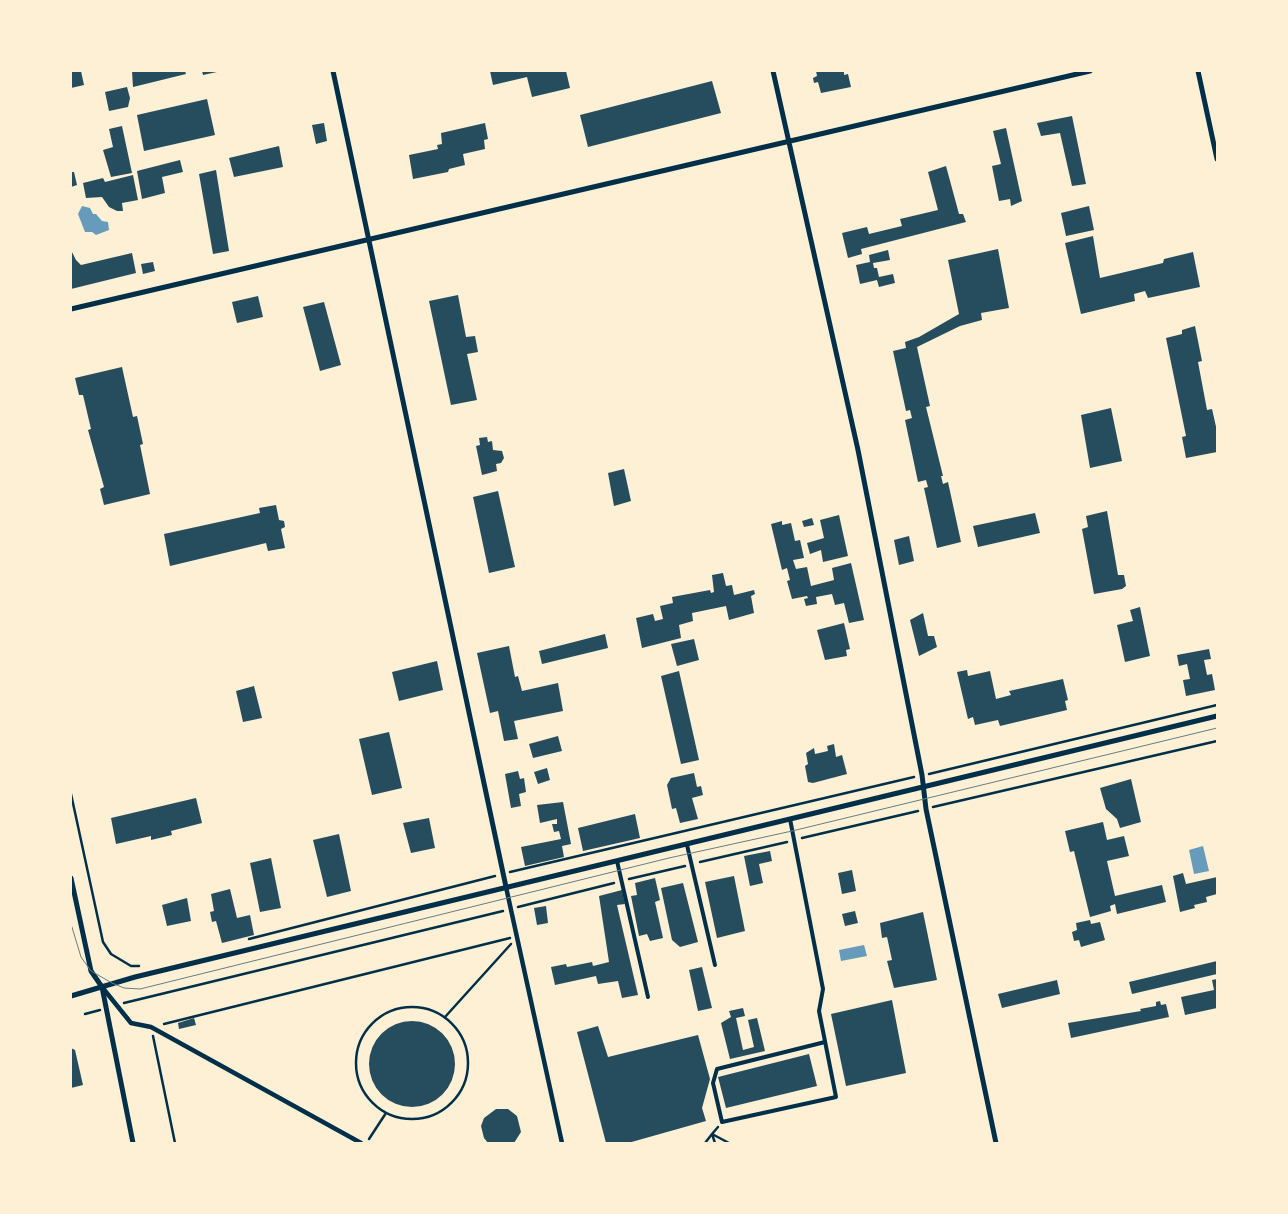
<!DOCTYPE html>
<html>
<head>
<meta charset="utf-8">
<style>
	body { margin:0 }
	#map { position:relative; width:1288px; height:1214px; overflow:hidden; background:#fdf0d5; font-family:Inter,sans-serif }
	canvas { display:block }
	.frame { position:absolute; inset:0; border:72px solid #fdf0d5; pointer-events:none }
</style>
</head>
<body>
<div id="map">
<canvas width="1288" height="1214"></canvas>
<div class="frame"></div>
</div>
<script>
const g = document.querySelector('canvas').getContext('2d');
g.lineJoin = 'round';
function fillPath(path, color) { g.fillStyle = color; g.fill(path, 'evenodd'); }
const shape = rows => new Path2D(rows.map(r => 'M' + r).join(''));
function trace(path, color, width, dash) { g.strokeStyle = color; g.lineWidth = width; g.lineCap = dash ? 'butt' : 'round'; g.setLineDash(dash || []); g.stroke(path); }
const water = shape([
	[82,206,90,208,93,214,96,214,102,221,108,222,109,230,96,235,92,232,85,232,78,214],
	[1203,846,1209,871,1194,874,1189,850],
	[864,945,867,956,841,961,839,950]
]);
const building = shape([
	[71,71,81,71,84,85,71,88],
	[132,71,185,71,186,74,133,87],
	[202,71,217,71,217,72,203,75],
	[490,71,566,71,570,88,532,97,527,77,493,85],
	[816,71,844,71,844,75,848,74,851,87,821,93,818,82,814,83,813,78,817,76],
	[712,81,721,113,588,147,580,115],
	[127,87,130,98,128,107,109,111,105,92],
	[207,99,215,135,144,151,137,115],
	[1072,116,1086,184,1072,186,1060,133,1041,136,1037,123],
	[324,123,327,141,316,144,312,125],
	[485,123,488,139,484,140,485,149,463,154,465,165,449,169,448,172,413,179,409,155,438,149,437,145,442,144,441,133],
	[122,126,132,173,111,177,103,150,113,147,109,129],
	[1006,128,1022,201,1011,206,1010,199,999,201,992,166,1001,164,993,131],
	[279,146,283,167,234,177,229,158],
	[180,160,183,172,162,177,165,193,142,199,137,171],
	[946,166,959,214,963,214,966,222,861,249,862,254,848,258,842,233,867,227,869,234,902,226,900,219,938,210,928,172],
	[216,170,229,251,213,254,199,174],
	[71,172,74,172,77,185,71,187],
	[133,175,138,200,122,203,123,211,117,211,109,207,102,197,86,198,83,183,103,178,105,182],
	[1089,206,1094,230,1066,236,1061,213],
	[1093,236,1100,278,1163,263,1164,259,1193,252,1200,287,1148,298,1145,291,1134,294,1135,301,1081,314,1065,243],
	[998,249,1009,308,981,313,982,320,960,326,917,347,930,406,926,407,943,476,941,476,943,484,948,482,961,542,937,548,924,488,928,487,926,480,918,482,905,420,912,418,910,410,906,411,893,351,906,348,905,342,919,337,959,314,948,260],
	[71,250,76,260,81,265,132,253,136,273,71,289],
	[888,250,890,260,873,263,874,268,877,268,879,277,893,274,895,283,879,287,877,280,860,284,856,265,870,262,869,255],
	[153,262,155,271,143,274,141,264],
	[458,295,466,337,475,336,478,352,467,354,477,400,451,405,429,301],
	[258,296,263,317,237,323,232,302],
	[324,302,341,365,320,371,303,307],
	[1195,326,1202,361,1198,362,1207,410,1212,409,1217,431,1217,452,1186,458,1182,437,1186,436,1166,338,1182,334,1182,330],
	[122,367,133,417,137,416,143,444,140,445,150,494,104,505,100,489,104,487,88,430,91,429,83,395,79,395,75,378],
	[1111,408,1122,461,1090,468,1081,415],
	[487,437,488,442,492,441,493,450,502,451,504,458,501,463,496,464,497,471,482,475,476,446,480,445,479,438],
	[624,469,631,501,614,506,608,473],
	[498,491,515,567,489,573,473,497],
	[276,505,279,520,284,521,285,527,281,529,285,548,268,551,266,543,170,566,164,534,260,513,259,508],
	[1107,511,1118,575,1124,575,1126,586,1122,589,1094,594,1082,529,1088,527,1086,516],
	[1035,513,1040,533,978,547,973,526],
	[839,515,848,556,823,562,821,550,810,554,807,543,824,538,820,520],
	[812,518,814,525,804,527,802,521],
	[782,521,782,525,791,523,795,541,800,540,804,558,793,560,796,569,807,567,811,586,834,580,832,568,851,563,864,620,849,623,844,603,835,605,832,594,816,597,817,604,806,606,804,599,808,598,807,596,792,599,787,581,790,580,787,568,782,570,771,524],
	[909,536,914,561,899,565,894,540],
	[723,573,726,586,732,585,734,595,754,590,755,594,751,596,754,613,729,620,726,606,692,613,693,621,679,625,681,638,642,648,636,618,653,614,655,621,663,619,660,606,673,603,672,597,710,590,711,593,714,592,712,575],
	[1140,607,1150,656,1125,662,1117,625,1133,621,1130,610],
	[923,613,928,636,934,636,937,647,919,656,910,620],
	[844,623,850,649,846,650,847,656,825,660,817,630],
	[605,634,608,648,542,664,539,651],
	[694,639,699,660,677,666,671,644],
	[509,646,515,677,518,676,522,691,558,683,563,711,514,721,518,739,504,741,498,711,490,713,477,653],
	[1209,649,1211,659,1204,660,1207,675,1212,674,1215,690,1186,696,1183,680,1190,679,1187,664,1179,666,1177,655],
	[437,661,443,690,399,701,392,672],
	[967,670,968,676,990,671,996,699,1011,695,1009,691,1063,679,1068,700,1065,701,1067,710,1000,726,998,720,975,725,973,717,968,719,957,672],
	[679,671,699,760,681,764,661,676],
	[254,686,262,718,243,722,236,691],
	[389,732,402,788,372,795,359,739],
	[558,736,562,751,533,758,529,744],
	[834,744,836,757,842,755,847,774,813,783,808,782,805,766,808,764,806,753,814,748,815,754,828,751,827,746],
	[547,768,550,780,538,784,534,772],
	[518,771,520,779,524,778,526,792,519,794,521,806,511,808,505,774],
	[694,773,697,787,701,786,703,795,692,798,698,819,680,823,676,808,672,809,667,785,671,778],
	[1131,779,1141,822,1120,828,1117,819,1106,809,1100,788],
	[196,798,202,823,171,831,172,835,151,840,151,836,116,844,111,818],
	[563,802,571,844,562,846,564,857,525,866,521,847,561,839,559,831,554,832,552,824,557,824,557,819,540,823,537,805],
	[635,814,640,838,583,851,578,828],
	[429,818,435,848,411,853,403,823],
	[1103,822,1107,840,1124,836,1129,856,1107,861,1115,896,1162,885,1166,902,1117,914,1115,904,1110,906,1111,911,1090,917,1074,851,1070,852,1065,831],
	[339,834,351,891,327,897,313,840],
	[770,851,772,861,759,864,763,883,750,886,744,856],
	[271,858,281,908,260,912,250,863],
	[852,870,856,891,842,894,838,873],
	[1183,873,1186,884,1217,877,1217,894,1206,897,1207,902,1194,905,1195,908,1180,912,1173,876],
	[734,876,745,931,717,938,705,882],
	[655,878,660,900,655,902,663,938,650,941,647,934,639,936,631,896,637,895,635,883],
	[683,883,698,942,680,947,672,940,661,888],
	[230,889,237,918,250,915,254,935,222,943,216,921,212,922,210,912,214,911,211,894],
	[622,890,625,904,617,905,638,995,622,998,618,981,598,984,596,976,555,985,551,967,566,964,567,967,592,962,593,966,609,962,599,896],
	[187,898,191,921,167,926,162,905],
	[546,906,548,923,537,925,534,908],
	[855,911,858,923,845,926,842,914],
	[923,912,937,980,894,988,887,961,892,960,887,937,882,938,880,923],
	[1090,920,1091,924,1100,922,1105,940,1081,947,1079,940,1074,941,1072,932,1077,930,1076,923],
	[1217,961,1217,974,1132,994,1129,982],
	[702,967,712,1008,698,1011,689,970],
	[1217,979,1217,1008,1185,1015,1181,997,1214,990,1212,980],
	[1057,980,1060,994,1002,1008,998,994],
	[892,1000,906,1073,846,1086,831,1014],
	[1160,1001,1161,1005,1166,1004,1169,1017,1071,1038,1068,1023,1141,1011,1140,1009,1156,1006,1156,1002],
	[743,1008,745,1016,736,1018,743,1050,754,1047,748,1020,757,1018,765,1051,730,1059,721,1023,731,1017,729,1011],
	[194,1018,196,1025,179,1029,178,1023],
	'369 1064a43 43 0 1 1 86 0a43 43 0 1 1-86 0Z',
	[598,1026,608,1057,698,1035,710,1079,702,1108,706,1121,628,1143,606,1143,577,1032],
	[71,1048,75,1050,83,1085,71,1088],
	[809,1054,817,1086,726,1108,718,1077],
	[496,1109,508,1109,517,1116,521,1132,514,1143,488,1143,484,1138,481,1126,484,1118]
]);
const path = shape([
	[929,774,1217,705],
	[71,794,103,942,111,954,131,966,139,966],
	[933,807,1217,741],
	[802,838,918,811],
	[700,862,787,842],
	[510,872,914,777],
	[629,879,685,866],
	[518,907,614,883],
	[249,939,495,876],
	[124,1003,503,911],
	'356 1063a56 56 0 1 1 112 0a56 56 0 1 1-112 0Z',
	[85,1014,100,1010],
	[445,1017,511,944],
	[164,1024,510,938],
	[153,1036,175,1143],
	[369,1139,386,1113],
	[705,1143,712,1134,729,1143],
	[715,1143,712,1134,718,1127]
]);
const service = shape([
	[790,819,823,989,819,1011,836,1097,722,1122,713,1083,717,1069,825,1042],
	[687,845,715,965],
	[617,861,648,997]
]);
const pedestrian = shape([
	[506,887,562,1143],
	[102,987,131,1023,151,1027,361,1143]
]);
const minor = shape([
	[333,71,506,887],
	[773,71,858,450,922,775,926,809,996,1143],
	[1198,71,1217,159],
	[71,309,1090,71],
	[71,878,91,971,102,987,133,1143],
	[71,996,135,977,1217,716]
]);
const tram = shape([
	[71,924,81,957,91,971,112,983,124,988,140,989,669,858,792,831,1217,728]
]);
fillPath(water, '#669bbc');
fillPath(building, '#264d5e');
trace(path, '#003049', 2.5);
trace(service, '#003049', 4);
trace(pedestrian, '#003049', 4.5);
trace(minor, '#003049', 5);
trace(tram, '#657d81', 1);
</script>
</body>
</html>
